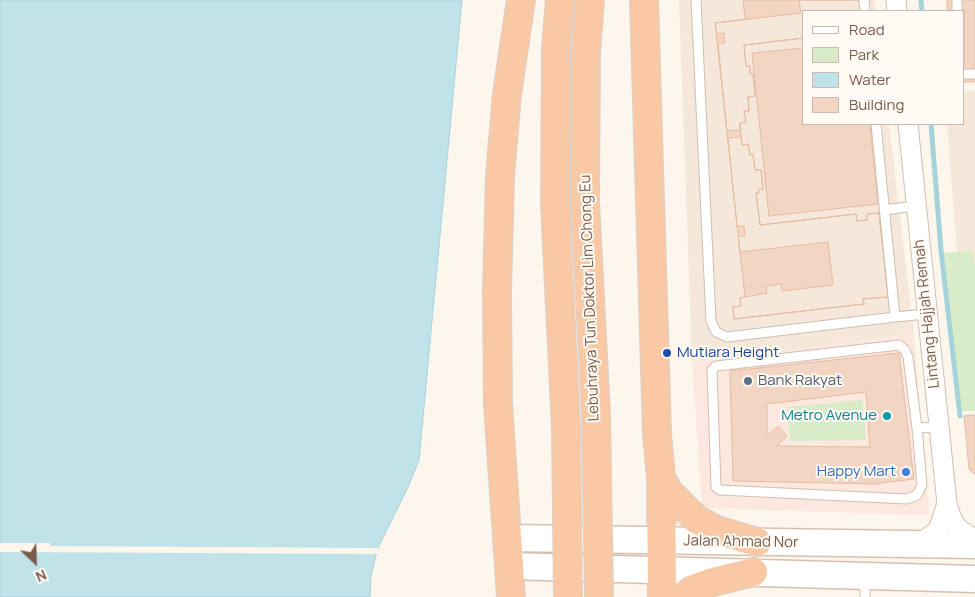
<!DOCTYPE html>
<html>
<head>
<meta charset="utf-8">
<style>
	body { margin:0 }
	#map { position:relative; width:975px; height:597px; overflow:hidden; background:#fdf6ec; font-family:Manrope,sans-serif }
	canvas { display:block }
	.legend { position:absolute; left:802px; top:10px; width:162px; height:115px; box-sizing:border-box; background:#fffaf3; border:1px solid #cabbb1; margin:0; padding:6px 9px; list-style:none; font-size:15px; color:#7a5c4d }
	.legend li { display:flex; align-items:center; gap:10px; height:25px }
	.legend b { width:25px; border:1px solid #cabbb1 }
	.north { position:absolute; left:10px; top:537px; width:50px; height:50px; -webkit-text-stroke:4px #fffaf3; paint-order:stroke; rotate:156deg; font-size:14px; font-weight:700; line-height:20px; text-align:center; color:#7a5c4d }
	.north::after { content:''; display:block; margin:auto; width:18px; height:22px; background:#7a5c4d; clip-path:polygon(50% 0,100% 100%,50% 72%,0 100%) }
</style>
</head>
<body>
<div id="map">
<canvas width="975" height="597"></canvas>
<ul class="legend">
<li><b style="height:6px;background:#fff"></b>Road</li>
<li><b style="height:14px;background:#d8ecc9"></b>Park</li>
<li><b style="height:14px;background:#bfe3e8"></b>Water</li>
<li><b style="height:14px;background:#f3d5c3"></b>Building</li>
</ul>
<div class="north">N</div>
</div>
<script>
const g = document.querySelector('canvas').getContext('2d');
g.lineJoin = 'round';
function fillPath(path, color) { g.fillStyle = color; g.fill(path, 'evenodd'); }
const shape = rows => new Path2D(rows.map(r => 'M' + r).join(''));
function trace(path, color, width, dash) { g.strokeStyle = color; g.lineWidth = width; g.lineCap = dash ? 'butt' : 'round'; g.setLineDash(dash || []); g.stroke(path); }
function drawText(font, color, halo, rows, align = 'center') {
  g.font = font + ' Manrope,sans-serif'; g.lineWidth = 4; g.setLineDash([]); g.textBaseline = 'middle'; g.strokeStyle = halo; g.fillStyle = color; for (const [text, x, y, turn = 0] of rows) {
    g.save(); g.translate(x, y); g.rotate((+turn || 0) * Math.PI / 180); g.textAlign = isNaN(turn) ? turn : align; if (halo) g.strokeText(text, 0, 0); g.fillText(text, 0, 0); g.restore();
  }
}
const residential = shape([
	[679,0,875,0,876,11,804,11,804,124,889,124,914,334,692,362],
	[964,91,975,91,975,267,973,250,957,252,947,124,964,124]
]);
const commercial = shape([
	[914,334,929,515,702,508,692,362]
]);
const green = shape([
	[973,250,975,267,975,411,961,411,944,253],
	[862,400,866,440,790,441,787,407]
]);
const water = shape([
	[0,0,462,0,419,460,408,487,378,548,371,575,370,597,0,597,0,0]
]);
const pier = shape([
	[0,543,50,543,50,546,378,548,377,554,0,552]
]);
const stream = shape([
	[921,0,922,11],
	[931,124,941,250,960,416]
]);
const building = shape([
	[743,0,859,0,860,11,804,11,804,38,744,45,746,66,750,66,750,74,753,74,755,96,748,97,749,111,744,111,746,122,740,123,742,145,748,144,750,155,753,154,755,170,761,170,763,189,758,190,759,193,756,193,760,225,856,214,857,221,867,220,867,214,879,213,888,297,863,299,864,304,734,319,733,307,741,306,740,298,745,297,715,23,745,19,743,0],
	[799,0,859,0,860,11,804,11,804,38,744,45,746,66,750,66,750,74,753,74,755,96,748,97,749,111,744,111,746,122,740,123,740,130,727,131,718,44,725,43,724,33,717,34,715,23,801,13,799,0],
	[947,0,975,0,975,82,964,82,964,11,947,11,947,0],
	[804,48,804,124,870,124,878,204,769,216,752,53,804,48],
	[741,137,742,145,748,144,750,155,753,154,755,170,761,170,763,189,758,190,759,193,756,193,760,225,856,214,857,221,867,220,867,214,879,213,888,297,863,299,864,304,734,319,733,307,741,306,740,298,767,293,766,286,781,284,782,291,833,285,828,242,740,252,738,236,745,236,744,226,737,227,728,138,741,137],
	[899,353,914,479,875,484,733,481,730,371,899,353],
	[866,392,870,447,777,446,787,436,778,426,767,436,767,404,866,392],
	[975,415,975,475,969,469,964,416,975,415]
]);
const service = shape([
	[696,0,711,321,716,332,727,337,895,317,876,124],
	[864,0,865,11],
	[957,0,957,11],
	[964,74,975,74],
	[884,210,915,206],
	[895,317,926,314],
	[899,345,905,350,908,357,917,428,922,485,917,495,907,499,720,490,716,487,712,370,716,366,899,345],
	[917,428,939,427],
	[865,579,865,597]
]);
const minor = shape([
	[896,0,897,11],
	[908,124,947,504,952,519,958,528,975,540],
	[919,544,938,530,947,504]
]);
const secondary = shape([
	[508,538,975,545],
	[509,566,975,579]
]);
const trunk = shape([
	[644,0,657,434,661,478,662,597],
	[661,478,669,492,696,519,716,530,757,542],
	[511,597,498,404,497,292,500,176,507,94,521,0],
	[682,597,691,590,713,582,753,572]
]);
const trunkBridge = shape([
	[560,0,556,47,555,205,566,427,568,597],
	[590,0,586,52,585,202,596,414,599,597]
]);
const markers = [
	[667,353,5,"#1a4fb4"],
	[748,381,5,"#5c6f8a"],
	[887,416,5,"#0f9aa8"],
	[906,472,5,"#3f7fe0"]
];
const streetNames = [
	["Lebuhraya Tun Doktor Lim Chong Eu",590,298,-92],
	["Lintang Hajjah Remah",927,314,-96],
	["Jalan Ahmad Nor",741,542,1]
];
const transitNames = [
	["Mutiara Height",677,353]
];
const serviceNames = [
	["Bank Rakyat",758,381]
];
const cultureNames = [
	["Metro Avenue",877,416]
];
const shopNames = [
	["Happy Mart",896,472]
];
fillPath(residential, '#f5e8da');
fillPath(commercial, '#fde8e0');
fillPath(green, '#d8ecc9');
fillPath(water, '#bfe3e8');
trace(water, '#a5d3da', 1);
fillPath(pier, '#fdf6ec');
trace(stream, '#a5d3da', 5);
fillPath(building, '#f3d5c3');
trace(building, '#e6bba3', 1);
trace(service, '#d1beb0', 11);
trace(minor, '#d1beb0', 21);
trace(secondary, '#d6c0b0', 29);
trace(trunk, '#dad1cd', 30);
trace(service, '#fff', 9);
trace(minor, '#fff', 19);
trace(secondary, '#fff', 26);
trace(trunk, '#f9c8a4', 28);
trace(trunkBridge, '#dad1cd', 30, []);
trace(trunkBridge, '#f9c8a4', 28);
for (const [x, y, r, color] of markers) { const dot = new Path2D(); dot.arc(x, y, r, 0, 2 * Math.PI); g.fillStyle = color; g.fill(dot); trace(dot, '#fffaf3', 2); }
drawText('15px', '#7a5c4d', '#fffaf3', streetNames);
drawText('15px', '#164399', '#fffaf3', transitNames, 'left');
drawText('15px', '#4e5e75', '#fffaf3', serviceNames, 'left');
drawText('15px', '#0d838f', '#fffaf3', cultureNames, 'right');
drawText('15px', '#366cbe', '#fffaf3', shopNames, 'right');
</script>
</body>
</html>
